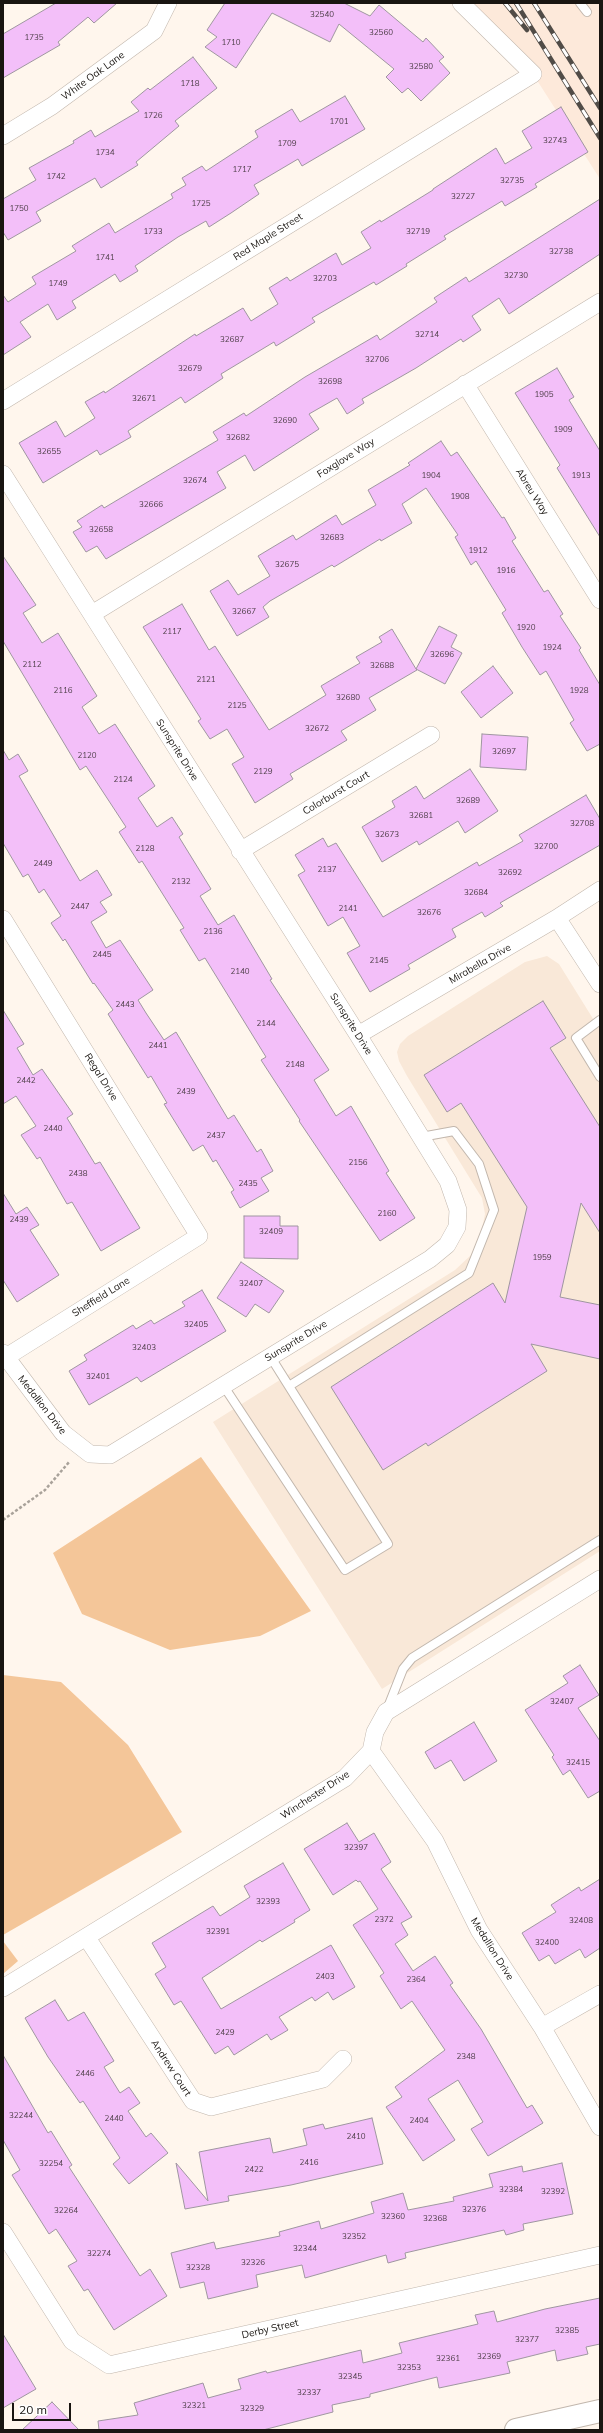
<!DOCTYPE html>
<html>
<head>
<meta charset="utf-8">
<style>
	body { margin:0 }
	#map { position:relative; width:603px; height:2433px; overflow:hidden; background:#fff6ed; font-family:Mulish,sans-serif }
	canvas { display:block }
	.frame { position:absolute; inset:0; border:4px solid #191511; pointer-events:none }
	.scale { position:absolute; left:12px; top:2403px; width:59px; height:18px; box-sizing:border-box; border:2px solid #191511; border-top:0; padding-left:5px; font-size:12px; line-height:14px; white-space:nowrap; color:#191511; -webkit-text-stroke:3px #fff; paint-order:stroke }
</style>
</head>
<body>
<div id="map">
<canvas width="603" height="2433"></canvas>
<div class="frame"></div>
<div class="scale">20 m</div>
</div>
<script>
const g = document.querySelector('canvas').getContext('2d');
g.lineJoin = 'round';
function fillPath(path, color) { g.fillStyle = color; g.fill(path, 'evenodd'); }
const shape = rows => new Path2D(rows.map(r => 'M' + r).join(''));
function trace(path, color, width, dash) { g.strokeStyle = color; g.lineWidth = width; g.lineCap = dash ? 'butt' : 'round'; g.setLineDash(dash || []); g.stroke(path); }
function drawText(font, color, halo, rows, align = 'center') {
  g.font = font + ' Mulish,sans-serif'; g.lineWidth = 3; g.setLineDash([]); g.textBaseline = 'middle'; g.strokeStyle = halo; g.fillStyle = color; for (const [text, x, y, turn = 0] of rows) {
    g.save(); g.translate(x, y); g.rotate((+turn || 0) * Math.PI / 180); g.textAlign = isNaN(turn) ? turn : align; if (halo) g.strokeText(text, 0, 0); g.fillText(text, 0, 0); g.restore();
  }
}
const industrial = shape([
	[461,3,600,3,600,179,533,74]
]);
const built = shape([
	[547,956,559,964,600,1030,600,1551,382,1689,213,1422,455,1270,471,1255,480,1238,485,1214,482,1198,407,1076,399,1061,397,1052,400,1044,408,1036,525,962]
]);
const green = shape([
	[201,1457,311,1611,260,1636,170,1650,82,1614,53,1553],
	[3,1675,61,1682,128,1745,182,1832,3,1935],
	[3,1941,18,1961,3,1974]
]);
const building = shape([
	[56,3,117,3,94,23,88,17,58,42,60,45,3,78,3,34,56,3],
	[225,3,344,3,370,16,379,5,423,42,426,38,444,57,439,61,450,73,421,101,408,88,402,93,386,77,394,69,339,24,330,42,272,13,236,68,205,47,217,37,207,30,225,3],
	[193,57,217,88,175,121,179,126,136,162,138,165,101,188,95,178,36,212,41,221,8,240,3,232,3,199,36,180,29,168,74,143,73,141,91,130,95,137,139,111,131,102,148,88,150,90,193,57],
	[345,96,365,129,302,166,298,159,254,185,259,194,231,213,209,227,206,221,178,237,135,266,138,271,120,282,115,274,72,301,76,308,57,320,48,304,20,322,31,337,3,355,3,295,8,302,36,284,32,277,76,251,72,246,109,223,115,233,173,198,171,194,186,185,182,178,202,166,206,171,258,137,255,131,292,109,300,122,345,96],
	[561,107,588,152,535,184,537,187,505,206,502,201,444,236,446,239,406,264,407,266,376,285,374,282,312,318,315,322,276,346,274,342,221,374,223,378,185,403,181,397,128,431,131,437,100,455,97,450,43,483,19,443,56,421,65,437,95,418,85,402,104,391,105,393,195,334,196,336,243,308,251,321,278,304,269,288,287,277,290,281,336,253,342,265,371,248,361,232,380,220,381,222,433,190,433,189,496,148,505,164,532,148,522,131,561,107],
	[600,199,600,254,509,314,499,298,472,316,481,330,463,342,461,339,416,368,362,399,364,403,347,414,337,398,309,414,319,429,254,471,245,455,217,472,226,488,106,559,97,546,86,552,73,532,82,527,77,521,102,505,104,508,218,440,213,432,244,413,246,416,305,377,377,335,380,340,437,302,434,298,466,277,469,282,600,199],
	[557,368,574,397,569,400,600,451,600,537,557,468,560,465,515,393,557,368],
	[441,441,451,456,457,452,502,518,504,517,516,538,512,541,544,592,548,590,563,614,560,616,581,648,579,650,600,685,600,744,587,751,570,723,574,720,546,671,540,675,522,647,502,613,506,610,476,561,471,565,455,537,458,535,426,488,402,504,412,523,381,541,380,539,334,567,332,565,270,601,263,607,269,617,237,636,210,591,228,580,238,595,270,576,258,556,293,535,296,540,336,515,342,525,376,505,368,490,410,465,408,463,441,441],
	[3,556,36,605,23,613,42,643,58,633,97,696,82,707,99,734,115,724,155,786,138,798,157,827,172,817,183,834,179,837,211,889,200,896,218,925,234,915,272,979,270,980,329,1070,314,1080,336,1116,351,1106,389,1171,386,1173,415,1218,380,1241,299,1121,300,1120,261,1060,266,1057,205,958,199,961,180,930,184,928,142,861,139,863,119,832,126,827,86,766,80,770,3,641,3,556],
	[182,604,209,650,215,646,269,730,326,695,321,686,360,663,356,657,382,642,379,637,392,629,416,669,439,626,457,635,451,647,462,653,445,684,416,669,417,670,369,698,376,710,341,731,347,740,290,774,293,779,255,803,232,764,244,757,227,729,210,739,198,721,201,719,143,627,182,604],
	[493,666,513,693,481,718,461,692,493,666],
	[482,734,528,737,526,770,480,767,482,734],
	[3,750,9,760,18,754,28,771,19,776,80,881,97,870,112,895,100,902,107,912,91,922,106,948,120,940,153,990,138,1000,146,1013,164,1040,176,1032,228,1119,234,1115,257,1152,261,1149,273,1171,261,1178,269,1191,240,1208,231,1192,234,1190,216,1160,213,1162,203,1145,193,1151,164,1104,167,1103,151,1076,148,1078,108,1014,113,1010,94,983,93,984,65,939,63,941,51,923,61,916,44,889,39,893,28,874,23,877,3,843,3,750],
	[470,769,498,811,465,833,458,821,419,845,417,841,382,862,362,827,395,807,392,801,416,786,424,799,470,769],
	[586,795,600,819,600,845,500,903,503,906,485,917,482,912,452,929,456,937,408,965,410,969,370,992,347,953,360,946,343,917,328,926,298,875,305,871,295,855,323,838,328,847,336,843,383,917,477,862,479,866,523,841,519,835,586,795],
	[543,1001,566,1038,550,1048,600,1127,600,1233,581,1203,560,1297,600,1305,600,1359,531,1344,547,1371,428,1446,426,1443,383,1470,331,1387,493,1283,505,1303,527,1207,461,1103,447,1112,424,1075,543,1001],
	[3,1010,24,1044,17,1048,33,1075,42,1069,73,1114,67,1118,95,1164,100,1162,140,1228,101,1251,72,1202,67,1204,40,1157,37,1159,21,1135,36,1126,16,1096,3,1104,3,1010],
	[3,1193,16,1214,27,1207,39,1225,30,1230,59,1275,17,1302,3,1280,3,1193],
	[244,1216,280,1216,280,1226,298,1226,298,1259,244,1258,244,1216],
	[241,1262,284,1291,269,1313,255,1304,246,1317,217,1298,241,1262],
	[202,1290,226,1331,141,1382,137,1377,89,1405,69,1371,87,1360,84,1355,133,1325,136,1329,151,1320,154,1324,185,1306,182,1302,202,1290],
	[580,1665,599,1695,578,1708,600,1741,600,1791,588,1798,570,1770,563,1775,552,1757,554,1755,525,1710,568,1683,563,1676,580,1665],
	[474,1722,497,1761,464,1781,451,1760,435,1769,425,1752,474,1722],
	[347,1823,359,1842,374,1833,391,1862,381,1869,412,1917,401,1923,408,1935,395,1944,413,1971,435,1956,453,1983,450,1985,481,2029,527,2108,532,2105,543,2123,488,2156,471,2129,483,2122,458,2080,428,2099,455,2140,423,2161,386,2107,402,2097,395,2087,445,2050,412,2001,401,2009,380,1976,384,1973,353,1925,378,1909,360,1881,358,1882,356,1880,333,1895,304,1849,347,1823],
	[283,1863,310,1910,294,1920,295,1922,262,1942,260,1940,202,1978,221,2009,331,1945,355,1987,333,2000,328,1992,315,2001,312,1997,279,2017,288,2030,271,2040,267,2034,234,2055,228,2046,215,2054,181,2001,174,2005,155,1974,166,1967,152,1943,213,1906,220,1916,250,1897,244,1886,283,1863],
	[600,1879,600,1948,585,1958,580,1949,555,1964,549,1955,539,1961,522,1933,556,1912,551,1905,579,1887,581,1891,600,1879],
	[55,2000,68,2021,84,2012,114,2061,104,2067,120,2093,129,2087,140,2103,128,2111,146,2137,151,2133,168,2153,129,2184,113,2164,120,2158,83,2101,80,2103,48,2057,25,2018,55,2000],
	[3,2055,48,2133,51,2131,72,2165,69,2167,140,2276,150,2269,167,2296,114,2330,88,2289,84,2291,68,2266,77,2261,56,2229,49,2234,12,2175,20,2170,3,2140,3,2055],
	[372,2118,383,2164,291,2185,228,2196,229,2201,185,2209,176,2163,208,2201,199,2152,270,2138,273,2153,307,2145,303,2129,323,2124,325,2129,372,2118],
	[562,2163,573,2214,523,2224,524,2230,506,2235,504,2230,405,2253,406,2258,388,2263,386,2255,305,2278,302,2265,256,2275,258,2287,208,2299,204,2282,180,2288,171,2253,214,2242,216,2249,280,2236,279,2232,319,2221,321,2229,374,2213,371,2202,403,2193,408,2210,454,2201,453,2197,493,2187,489,2174,522,2166,523,2172,562,2163],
	[600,2298,600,2344,586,2347,588,2354,557,2361,555,2350,507,2362,510,2373,439,2388,437,2377,370,2394,370,2397,332,2405,333,2412,263,2430,99,2430,98,2421,138,2415,134,2403,203,2383,208,2398,241,2389,238,2379,266,2371,267,2373,361,2350,363,2363,402,2353,399,2343,478,2324,475,2315,494,2311,497,2322,545,2309,600,2298],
	[3,2334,36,2389,3,2408,3,2334],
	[52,2402,79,2430,22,2430,52,2402]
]);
const path = shape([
	[3,1520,45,1490,70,1461]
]);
const service = shape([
	[580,3,587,12],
	[600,1020,576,1038,600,1077],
	[223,1385,345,1570,388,1544,270,1356],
	[289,1386,469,1273,494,1210,479,1164,454,1131,421,1137],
	[388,1707,403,1669,412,1658,600,1540]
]);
const minor = shape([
	[3,136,52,106,154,31,168,3],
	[465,384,600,600],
	[3,401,533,74,461,3],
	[3,474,358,1035,448,1181,458,1210,457,1227,447,1245,430,1259,110,1455,90,1454,63,1433,3,1353],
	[92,614,600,302],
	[240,851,431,735],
	[557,918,600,984],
	[3,919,199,1236,3,1359],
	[358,1035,557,918,600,890],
	[371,1751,435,1841,479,1930,542,2027,600,2127],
	[87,1938,193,2101,211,2107,323,2079,343,2059],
	[3,1988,345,1778,371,1751,375,1732,386,1712,600,1579],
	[542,2027,600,1994],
	[3,2232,72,2341,109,2365,600,2255]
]);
const secondary = shape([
	[516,2430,600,2411]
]);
const rail = shape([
	[505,3,527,30],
	[516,3,600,138],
	[534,3,600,108]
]);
const numberNames = [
	["32540",322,15],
	["32560",381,33],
	["1735",34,38],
	["1710",231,43],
	["32580",421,67],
	["1718",190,84],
	["1726",153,116],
	["1701",339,122],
	["32743",555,141],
	["1709",287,144],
	["1734",105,153],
	["1717",242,170],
	["1742",56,177],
	["32735",512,181],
	["32727",463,197],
	["1725",201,204],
	["1750",19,209],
	["1733",153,232],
	["32719",418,232],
	["32738",561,252],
	["1741",105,258],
	["32730",516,276],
	["32703",325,279],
	["1749",58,284],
	["32714",427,335],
	["32687",232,340],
	["32706",377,360],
	["32679",190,369],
	["32698",330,382],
	["1905",544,395],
	["32671",144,399],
	["32690",285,421],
	["1909",563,430],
	["32682",238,438],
	["32655",49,452],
	["1904",431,476],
	["1913",581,476],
	["32674",195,481],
	["1908",460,497],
	["32666",151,505],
	["32658",101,530],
	["32683",332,538],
	["1912",478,551],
	["32675",287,565],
	["1916",506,571],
	["32667",244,612],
	["1920",526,628],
	["2117",172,632],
	["1924",552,648],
	["32696",442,655],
	["2112",32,665],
	["32688",382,666],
	["2121",206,680],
	["2116",63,691],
	["1928",579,691],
	["32680",348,698],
	["2125",237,706],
	["32672",317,729],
	["32697",504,752],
	["2120",87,756],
	["2129",263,772],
	["2124",123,780],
	["32689",468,801],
	["32681",421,816],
	["32708",582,824],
	["32673",387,835],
	["32700",546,847],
	["2128",145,849],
	["2449",43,864],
	["2137",327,870],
	["32692",510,873],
	["2132",181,882],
	["32684",476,893],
	["2447",80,907],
	["2141",348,909],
	["32676",429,913],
	["2136",213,932],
	["2445",102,955],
	["2145",379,961],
	["2140",240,972],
	["2443",125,1005],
	["2144",266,1024],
	["2441",158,1046],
	["2148",295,1065],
	["2442",26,1081],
	["2439",186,1092],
	["2440",53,1129],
	["2437",216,1136],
	["2156",358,1163],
	["2438",78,1174],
	["2435",248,1184],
	["2160",387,1214],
	["2439",19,1220],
	["32409",271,1232],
	["1959",542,1258],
	["32407",251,1284],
	["32405",196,1325],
	["32403",144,1348],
	["32401",98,1377],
	["32407",562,1702],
	["32415",578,1763],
	["32397",356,1848],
	["32393",268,1902],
	["2372",384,1920],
	["32408",581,1921],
	["32391",218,1932],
	["32400",547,1943],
	["2403",325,1977],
	["2364",416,1980],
	["2429",225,2033],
	["2348",466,2057],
	["2446",85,2074],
	["32244",21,2116],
	["2440",114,2119],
	["2404",419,2121],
	["2410",356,2137],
	["2416",309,2163],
	["32254",51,2164],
	["2422",254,2170],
	["32384",511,2190],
	["32392",553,2192],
	["32376",474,2210],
	["32264",66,2211],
	["32360",393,2217],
	["32368",435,2219],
	["32352",354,2237],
	["32344",305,2249],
	["32274",99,2254],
	["32326",253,2263],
	["32328",198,2268],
	["32385",567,2331],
	["32377",527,2340],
	["32369",489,2357],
	["32361",448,2359],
	["32353",409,2368],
	["32345",350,2377],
	["32337",309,2393],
	["32321",194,2406],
	["32329",252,2409]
];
const streetNames = [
	["White Oak Lane",93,76,-36],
	["Red Maple Street",268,237,-32],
	["Foxglove Way",346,458,-32],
	["Abreu Way",532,492,58],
	["Sunsprite Drive",177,750,58],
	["Colorburst Court",336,793,-31],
	["Mirabella Drive",480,964,-30],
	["Sunsprite Drive",351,1024,58],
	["Regal Drive",101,1077,58],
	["Sheffield Lane",101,1297,-32],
	["Sunsprite Drive",296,1341,-31],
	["Medallion Drive",42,1405,52],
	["Winchester Drive",315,1795,-33],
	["Medallion Drive",492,1949,58],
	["Andrew Court",171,2068,57],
	["Derby Street",270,2329,-13]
];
fillPath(industrial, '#fde9da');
fillPath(built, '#f9e8d8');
fillPath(green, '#f4c699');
fillPath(building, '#f3bff9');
trace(building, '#9f96a0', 1);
trace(service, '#c2b7ad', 10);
trace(minor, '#c2b7ad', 18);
trace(secondary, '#c2b7ad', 24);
trace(path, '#a9a29a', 2.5, [3, 2]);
trace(service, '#fff', 8);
trace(minor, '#fff', 17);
trace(secondary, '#fff', 22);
trace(rail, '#514c47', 4.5);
trace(rail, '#fff', 3, [9]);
drawText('8px', '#50404b', null, numberNames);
drawText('10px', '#191511', '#fff', streetNames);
</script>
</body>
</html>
